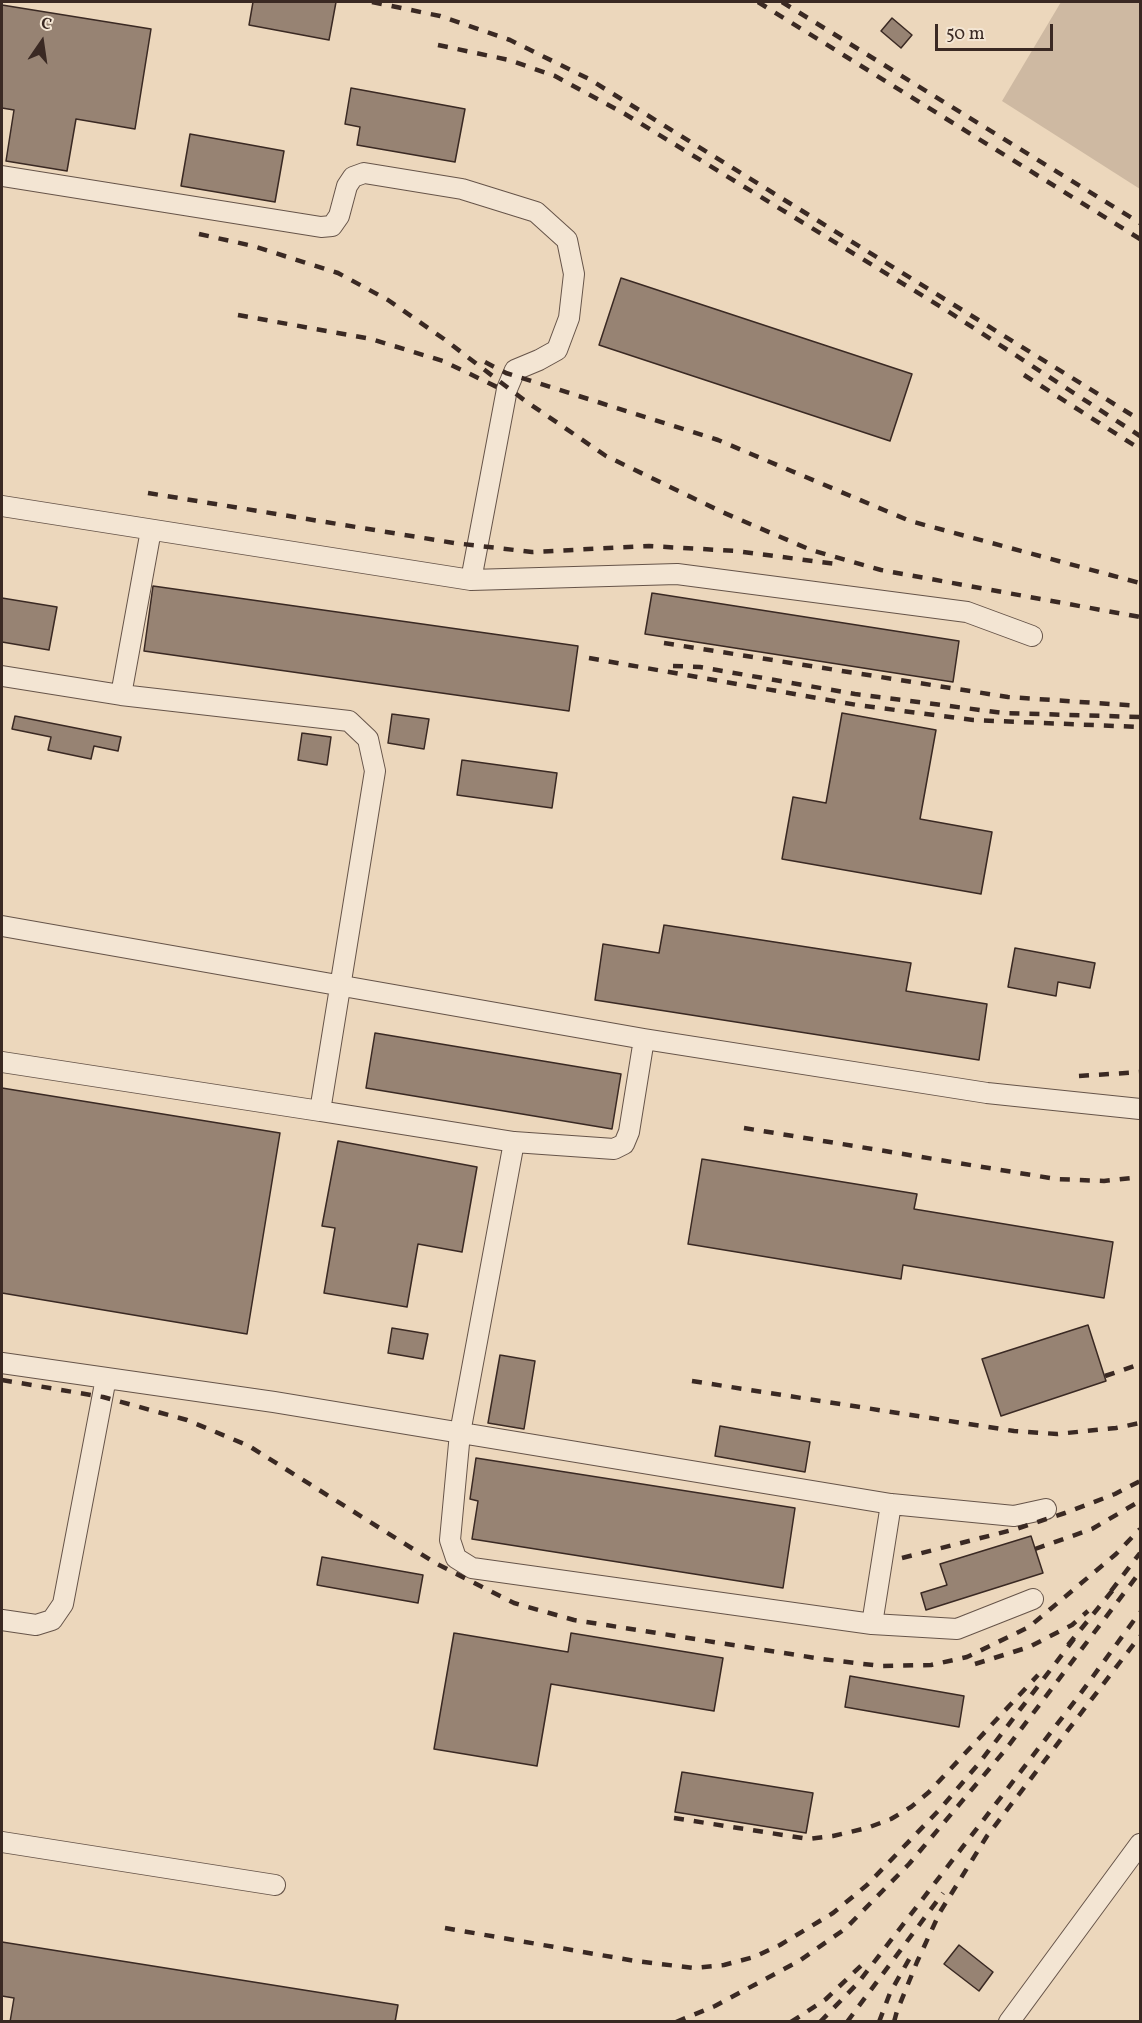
<!DOCTYPE html>
<html>
<head>
<meta charset="utf-8">
<style>
	body { margin:0 }
	#map { position:relative; width:1142px; height:2023px; overflow:hidden; background:#ecd7bc; font-family:Vollkorn,serif }
	canvas { display:block }
	.frame { position:absolute; inset:0; border:3px solid #3a2923; pointer-events:none }
	.north { position:absolute; left:12px; top:12px; width:60px; height:60px; -webkit-text-stroke:4px #f3e5d3; paint-order:stroke; rotate:13deg; font-size:16px; font-weight:700; line-height:24px; text-align:center; color:#3a2923 }
	.north::after { content:''; display:block; margin:auto; width:21px; height:27px; background:#3a2923; clip-path:polygon(50% 0,100% 100%,50% 72%,0 100%) }
	.scale { position:absolute; left:935px; top:24px; width:118px; height:27px; box-sizing:border-box; border:3px solid #3a2923; border-top:0; padding-left:8px; font-size:18px; line-height:21px; white-space:nowrap; color:#3a2923; -webkit-text-stroke:4px #f3e5d3; paint-order:stroke }
</style>
</head>
<body>
<div id="map">
<canvas width="1142" height="2023"></canvas>
<div class="frame"></div>
<div class="north">С</div>
<div class="scale">50 m</div>
</div>
<script>
const g = document.querySelector('canvas').getContext('2d');
g.lineJoin = 'round';
function fillPath(path, color) { g.fillStyle = color; g.fill(path, 'evenodd'); }
const shape = rows => new Path2D(rows.map(r => 'M' + r).join(''));
function trace(path, color, width, dash) { g.strokeStyle = color; g.lineWidth = width; g.lineCap = dash ? 'butt' : 'round'; g.setLineDash(dash || []); g.stroke(path); }
const green = shape([
	[1061,2,1140,2,1140,189,1002,101]
]);
const building = shape([
	[253,2,336,2,329,40,249,25,253,2],
	[2,5,151,29,135,129,76,119,67,171,6,161,14,110,2,108,2,5],
	[892,18,912,35,901,48,881,31,892,18],
	[351,88,465,109,455,162,357,145,360,127,345,124,351,88],
	[190,134,284,151,275,202,181,186,190,134],
	[621,278,912,374,890,441,599,345,621,278],
	[153,586,578,646,569,711,144,651,153,586],
	[652,593,959,641,953,682,645,634,652,593],
	[2,598,57,607,49,650,2,642,2,598],
	[842,713,936,730,920,819,992,832,981,894,782,859,793,797,826,803,842,713],
	[392,714,429,719,424,749,388,743,392,714],
	[15,716,121,737,118,751,94,746,91,759,48,750,51,737,12,729,15,716],
	[302,733,331,737,327,765,298,760,302,733],
	[462,760,557,773,552,808,457,795,462,760],
	[664,925,911,963,906,991,987,1004,979,1060,595,1000,603,944,659,953,664,925],
	[1015,948,1095,963,1090,988,1058,982,1056,996,1008,987,1015,948],
	[375,1033,621,1074,612,1129,366,1088,375,1033],
	[2,1088,280,1133,247,1334,2,1293,2,1088],
	[338,1141,477,1167,462,1252,418,1244,407,1307,324,1293,335,1228,322,1226,338,1141],
	[702,1159,917,1194,914,1209,1113,1242,1104,1298,903,1265,901,1279,688,1244,702,1159],
	[1088,1325,1106,1381,1001,1416,982,1359,1088,1325],
	[392,1328,428,1334,423,1359,388,1353,392,1328],
	[500,1355,535,1361,524,1429,488,1423,500,1355],
	[720,1426,810,1442,805,1472,715,1456,720,1426],
	[476,1458,795,1508,783,1588,472,1539,478,1501,470,1499,476,1458],
	[1031,1536,1043,1573,926,1610,921,1593,947,1585,940,1564,1031,1536],
	[322,1557,423,1575,418,1603,317,1585,322,1557],
	[454,1633,568,1652,571,1633,723,1658,714,1711,551,1684,537,1766,434,1749,454,1633],
	[850,1676,964,1696,959,1727,845,1707,850,1676],
	[682,1772,813,1793,806,1833,675,1812,682,1772],
	[2,1942,398,2005,395,2022,10,2022,14,1998,2,1996,2,1942],
	[959,1945,993,1972,979,1991,944,1964,959,1945]
]);
const minor = shape([
	[2,176,321,227,332,226,339,216,347,186,353,177,364,173,462,189,536,212,567,240,574,274,569,318,557,350,539,360,515,370,507,389,471,580],
	[2,506,471,580,677,574,967,612,1032,636],
	[2,676,121,695,349,721,368,739,375,771,320,1111,2,1062],
	[121,695,151,530],
	[2,926,644,1039,987,1093,1140,1109],
	[320,1111,514,1142,614,1149,624,1144,629,1132,644,1039],
	[514,1142,460,1433,450,1540,456,1558,472,1568,872,1624,957,1629,1033,1599],
	[2,1363,274,1402,891,1504,1014,1516,1046,1509],
	[2,1620,36,1625,52,1620,63,1604,106,1378],
	[872,1624,891,1504],
	[2,1842,275,1885],
	[1009,2022,1140,1844]
]);
const rail = shape([
	[372,2,440,16,510,40,589,79,1140,420],
	[758,2,1140,239],
	[782,2,1140,223],
	[438,45,509,60,555,76,625,114,946,310,1140,436],
	[199,234,253,246,338,273,388,300,444,339,524,400,606,456,722,512,811,550,881,570,1140,617],
	[238,315,371,339,443,361,499,388],
	[485,362,506,373,718,440,910,521,1140,583],
	[1024,375,1140,449],
	[148,493,454,543,532,552,649,546,736,551,836,564],
	[664,643,1008,697,1140,706],
	[589,658,857,705,973,720,1140,727],
	[673,666,700,667,855,694,1004,713,1140,717],
	[1079,1076,1140,1072],
	[744,1128,1056,1179,1104,1181,1140,1177],
	[1139,1273,1140,1273],
	[1105,1376,1140,1364],
	[2,1380,103,1397,187,1420,249,1446,437,1564,514,1603,574,1620,822,1659,881,1666,931,1665,967,1657,1029,1627,1116,1554,1140,1529],
	[692,1381,1014,1431,1057,1434,1116,1428,1140,1423],
	[1035,1549,1092,1529,1140,1501],
	[902,1558,1016,1529,1065,1513,1115,1494,1140,1481],
	[1111,1591,1140,1553],
	[1068,1645,1117,1585],
	[975,1664,1029,1647,1072,1625,1088,1611],
	[674,1818,809,1839,833,1836,867,1828,891,1819,911,1807,929,1792,1038,1675],
	[445,1928,635,1961,694,1968,724,1965,754,1957,780,1945,833,1913,867,1885,941,1808,980,1762,1074,1639],
	[676,2022,715,2006,799,1961,845,1929,909,1864,1006,1749,1140,1572],
	[791,2022,826,1999,868,1959],
	[820,2022,858,1983,1078,1697,1140,1612],
	[847,2022,943,1893],
	[879,2022,890,1993,912,1954],
	[894,2022,897,2011,917,1962,940,1912,987,1836,1140,1636]
]);
fillPath(green, '#ceb9a2');
fillPath(building, '#978373');
trace(building, '#3a2923', 1.5);
trace(minor, '#665449', 22);
trace(minor, '#f3e5d3', 20);
trace(rail, '#3a2923', 4.5, [10, 10]);
</script>
</body>
</html>
